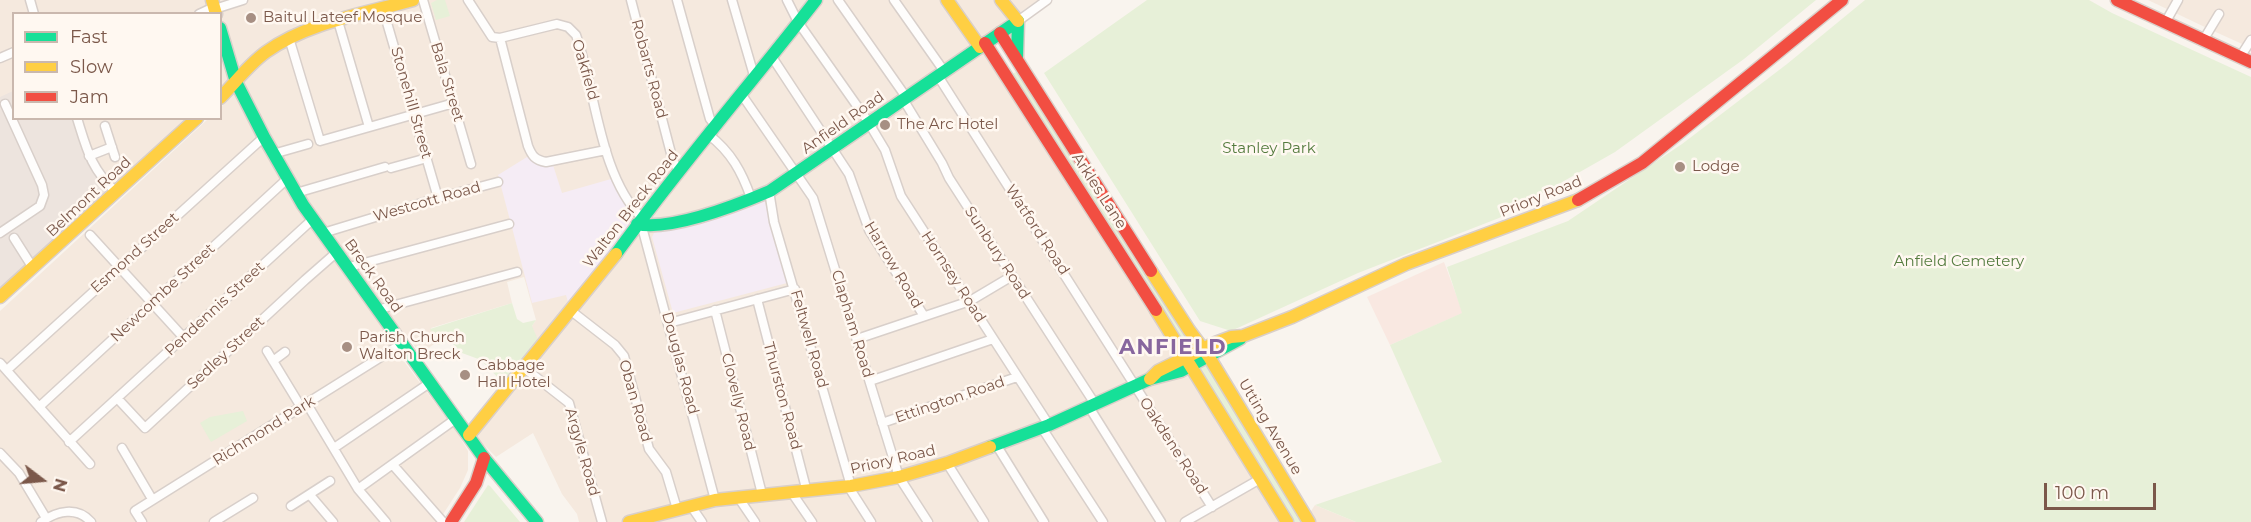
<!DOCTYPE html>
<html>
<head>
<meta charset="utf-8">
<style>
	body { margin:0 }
	#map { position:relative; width:2251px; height:522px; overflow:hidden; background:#f9f4ee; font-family:Montserrat,sans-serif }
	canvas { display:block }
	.legend { position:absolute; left:12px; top:12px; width:210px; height:108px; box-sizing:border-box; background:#fff8f1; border:2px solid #cab8ae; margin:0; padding:8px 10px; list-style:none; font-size:18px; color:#7b584a }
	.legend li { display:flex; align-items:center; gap:12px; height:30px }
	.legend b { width:30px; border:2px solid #cab8ae }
	.north { position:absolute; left:12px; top:450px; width:60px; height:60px; -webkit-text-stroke:4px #fff8f1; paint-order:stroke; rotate:106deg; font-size:16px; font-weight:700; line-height:24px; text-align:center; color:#7b584a }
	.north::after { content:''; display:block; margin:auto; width:21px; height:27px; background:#7b584a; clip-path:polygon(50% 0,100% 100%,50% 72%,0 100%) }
	.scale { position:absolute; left:2044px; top:483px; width:112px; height:27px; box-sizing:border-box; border:3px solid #7b584a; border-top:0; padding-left:8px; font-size:18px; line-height:21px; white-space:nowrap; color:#7b584a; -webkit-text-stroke:4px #fff8f1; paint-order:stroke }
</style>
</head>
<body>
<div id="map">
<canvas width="2251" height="522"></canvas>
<ul class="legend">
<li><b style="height:8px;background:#16e098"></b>Fast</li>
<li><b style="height:8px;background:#ffcf43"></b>Slow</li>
<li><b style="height:8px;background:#f24e42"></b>Jam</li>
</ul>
<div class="north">N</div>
<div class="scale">100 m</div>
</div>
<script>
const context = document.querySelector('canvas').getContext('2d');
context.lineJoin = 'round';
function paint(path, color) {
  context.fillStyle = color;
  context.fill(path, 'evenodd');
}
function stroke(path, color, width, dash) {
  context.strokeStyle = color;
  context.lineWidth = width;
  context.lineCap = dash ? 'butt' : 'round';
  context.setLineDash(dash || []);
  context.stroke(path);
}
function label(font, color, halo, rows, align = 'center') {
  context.font = font + ' Montserrat,sans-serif';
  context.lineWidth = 5;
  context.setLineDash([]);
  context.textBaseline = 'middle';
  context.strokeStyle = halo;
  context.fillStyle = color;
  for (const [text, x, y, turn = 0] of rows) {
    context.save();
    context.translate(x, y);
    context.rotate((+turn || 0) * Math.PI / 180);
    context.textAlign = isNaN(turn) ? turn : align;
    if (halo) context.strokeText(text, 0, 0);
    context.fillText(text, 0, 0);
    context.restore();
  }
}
paint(new Path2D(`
	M0 0H1038L997 29 985 44 1287 522H579L577 514 562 494 533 433 496 457 477 438 506 386 532 326 536 320 524 277 507 282 512 303 431 328 437 342 420 354 407 335 388 340 456 431 468 451V470L460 488 438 522H0V311L208 119 220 118 221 107 230 98H221L220 14H14V118L197 119 0 297Z
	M2148 0H2251V48L2209 29Z
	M1315 505 1356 522H1313L1309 514Z`), '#f5e9de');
paint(new Path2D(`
	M1444 262 1463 313 1390 345 1367 297Z`), '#f9e8e1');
paint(new Path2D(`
	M13 91 14 118 77 119 89 156 116 192 0 297V97Z`), '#ede4de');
paint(new Path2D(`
	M527 157 537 164 552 162 562 193 611 179 631 216 628 228 568 302 566 295 532 303 498 175Z
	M764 199 787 283 673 313 652 237 654 233 692 223Z`), '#f5ecf5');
paint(new Path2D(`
	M437 0H445L450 16 436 20 431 3Z
	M1147 0H1816L1744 59 1615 152 1499 218 1358 273 1231 331 1200 321 1044 73Z
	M1865 0H2089L2112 13 2251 77V522H1356L1315 505 1442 462 1390 345 1462 313 1447 267 1568 221 1682 144 1787 64Z
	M1023 68 1309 522H1287L1007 77Z
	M512 303 517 319 523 323 536 320 532 326 538 340 506 386 481 360 462 353 450 341 438 345 430 329Z
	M243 411 247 421 211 442 200 423 210 417Z
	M488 485 490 486 520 522H464Z`), '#e7f0d8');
const street = new Path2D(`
	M30 0 34 14
	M423 0 471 164
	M468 0 492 37 500 38 557 24 568 27 576 35C596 91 599 175 642 218
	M631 0 673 161 679 171
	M677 0 710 119 716 126
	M732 0 755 79
	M787 0 798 22 867 120 885 150 901 196 1049 425
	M838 0 906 97
	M894 0 944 71
	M221 7 243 0
	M383 9 438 198
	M199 14 214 7
	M2169 16 2178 0
	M338 21 369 127
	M1018 21 1047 0
	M2207 34 2219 14
	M289 38 320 141 454 103
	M500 38 528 146C532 156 535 160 546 162L606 150
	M2244 51 2251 40
	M772 57 849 174 869 230 924 316
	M0 58 14 52
	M938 76 1212 507
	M742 95 813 198 899 477 928 522
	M903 99 942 163 949 178 1095 404
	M77 118C87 150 91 169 116 192
	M105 126 115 157
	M709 135C731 152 742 172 751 198
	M273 154 308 144
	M89 156 112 147
	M391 168 427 158
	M769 191 774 222 851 486
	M296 193 385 167
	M642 227 715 500
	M0 233 40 206 44 195 42 185 5 104
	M323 233 438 198 498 182
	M90 235 184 338
	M14 238 33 268
	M349 269 353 266 509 224
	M757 299 807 492
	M570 310 615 345 624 356 649 449 666 472 677 509
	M715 310 762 494
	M379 312 384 308 517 272
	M669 323 795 289
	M857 339 970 301 1012 276
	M267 351 301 407
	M273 361 285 352
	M0 363 90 464
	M523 367 569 403 602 522
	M7 370 264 137
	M870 381 993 339
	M117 398 145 428 305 280 337 252
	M307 404 358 489 386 522
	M39 407 287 179
	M1089 407 1161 522
	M882 423 1017 377
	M1042 428 1103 522
	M69 442 313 219
	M997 446 1044 522
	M122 448 152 499
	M334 448 431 382
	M0 453 19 473 46 518
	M947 463 984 522
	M393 465 443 522
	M848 486 871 522
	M358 489 457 418
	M792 493 812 522
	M310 495 333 522
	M738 497 755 522
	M291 506 330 481
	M691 506 702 522
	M41 522C57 511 77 506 91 522
	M142 522 135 511 403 343
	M214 522 253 498
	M1185 522 1260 479`);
const fast = new Path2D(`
	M220 28 236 82 264 137 303 205 484 458 537 522
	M1017 57 1018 21
	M637 224C672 231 737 205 770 191L1018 21
	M616 254C679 167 750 85 816 0
	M990 447 1049 425 1150 379 1181 371 1240 339`);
const slow = new Path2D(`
	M212 0 216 14
	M947 0 980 47
	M1001 0 1018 21
	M220 98C235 83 248 65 266 52 308 22 364 14 413 0
	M1151 271 1189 330 1209 357 1309 522
	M0 297 197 118
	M1156 310 1287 522
	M1150 379 1158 371 1215 343 1231 337 1243 336 1292 317 1406 264 1578 200
	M469 435 616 254
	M629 522 715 500 851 486 899 477 947 463 990 447`);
const jam = new Path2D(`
	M2117 0 2251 62
	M1000 33 1151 271
	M985 43 1156 310
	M1578 200 1642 163 1842 0
	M451 522 476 483 484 458`);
stroke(street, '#d8cfca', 11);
stroke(fast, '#d9cfc9', 15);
stroke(slow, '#d9cfc9', 15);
stroke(jam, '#d9cfc9', 15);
stroke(street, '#fefdfc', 8);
stroke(fast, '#16e098', 12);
stroke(slow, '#ffcf43', 12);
stroke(jam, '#f24e42', 12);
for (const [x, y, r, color] of [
	[251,18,6,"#a78f83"],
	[885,125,6,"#a78f83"],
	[1680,167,6,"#a78f83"],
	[347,347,6,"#a78f83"],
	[465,375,6,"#a78f83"]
]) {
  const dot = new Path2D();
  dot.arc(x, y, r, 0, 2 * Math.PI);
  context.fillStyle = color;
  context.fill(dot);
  stroke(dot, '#fff8f1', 2);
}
label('15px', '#7b584a', '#fff8f1', [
	["Baitul Lateef Mosque",263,18],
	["The Arc Hotel",897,125],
	["Lodge",1692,167],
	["Parish Church",359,338],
	["Walton Breck",359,355],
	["Cabbage",477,366],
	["Hall Hotel",477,383]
], 'left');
label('15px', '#7b584a', '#fff8f1', [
	["Robarts Road",649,69,75],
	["Oakfield",585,70,74],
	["Bala Street",447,82,73],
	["Stonehill Street",411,103,74],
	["Anfield Road",843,123,-35],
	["Arkles Lane",1099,191,57],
	["Belmont Road",89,197,-43],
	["Priory Road",1541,197,-22],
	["Westcott Road",427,202,-16],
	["Walton Breck Road",631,209,-52],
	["Watford Road",1037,230,57],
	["Esmond Street",135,253,-42],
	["Sunbury Road",997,253,57],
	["Harrow Road",893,265,59],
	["Breck Road",373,276,54],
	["Hornsey Road",953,277,57],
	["Newcombe Street",163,293,-43],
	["Pendennis Street",215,309,-43],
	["Clapham Road",852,324,73],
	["Feltwell Road",809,339,74],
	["Sedley Street",226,353,-43],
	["Douglas Road",680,363,75],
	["Thurston Road",782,396,75],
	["Ettington Road",950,400,-19],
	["Oban Road",635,401,74],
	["Clovelly Road",738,402,76],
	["Utting Avenue",1270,427,59],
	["Richmond Park",264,431,-32],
	["Oakdene Road",1173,446,57],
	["Argyle Road",582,452,74],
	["Priory Road",893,460,-13]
]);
label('15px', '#547b3e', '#fff8f1', [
	["Stanley Park",1269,149],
	["Anfield Cemetery",1959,262]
]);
context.letterSpacing = '1.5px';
label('bold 21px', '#87669e', '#fff8f1', [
	["ANFIELD",1173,348]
]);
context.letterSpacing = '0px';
</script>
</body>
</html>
